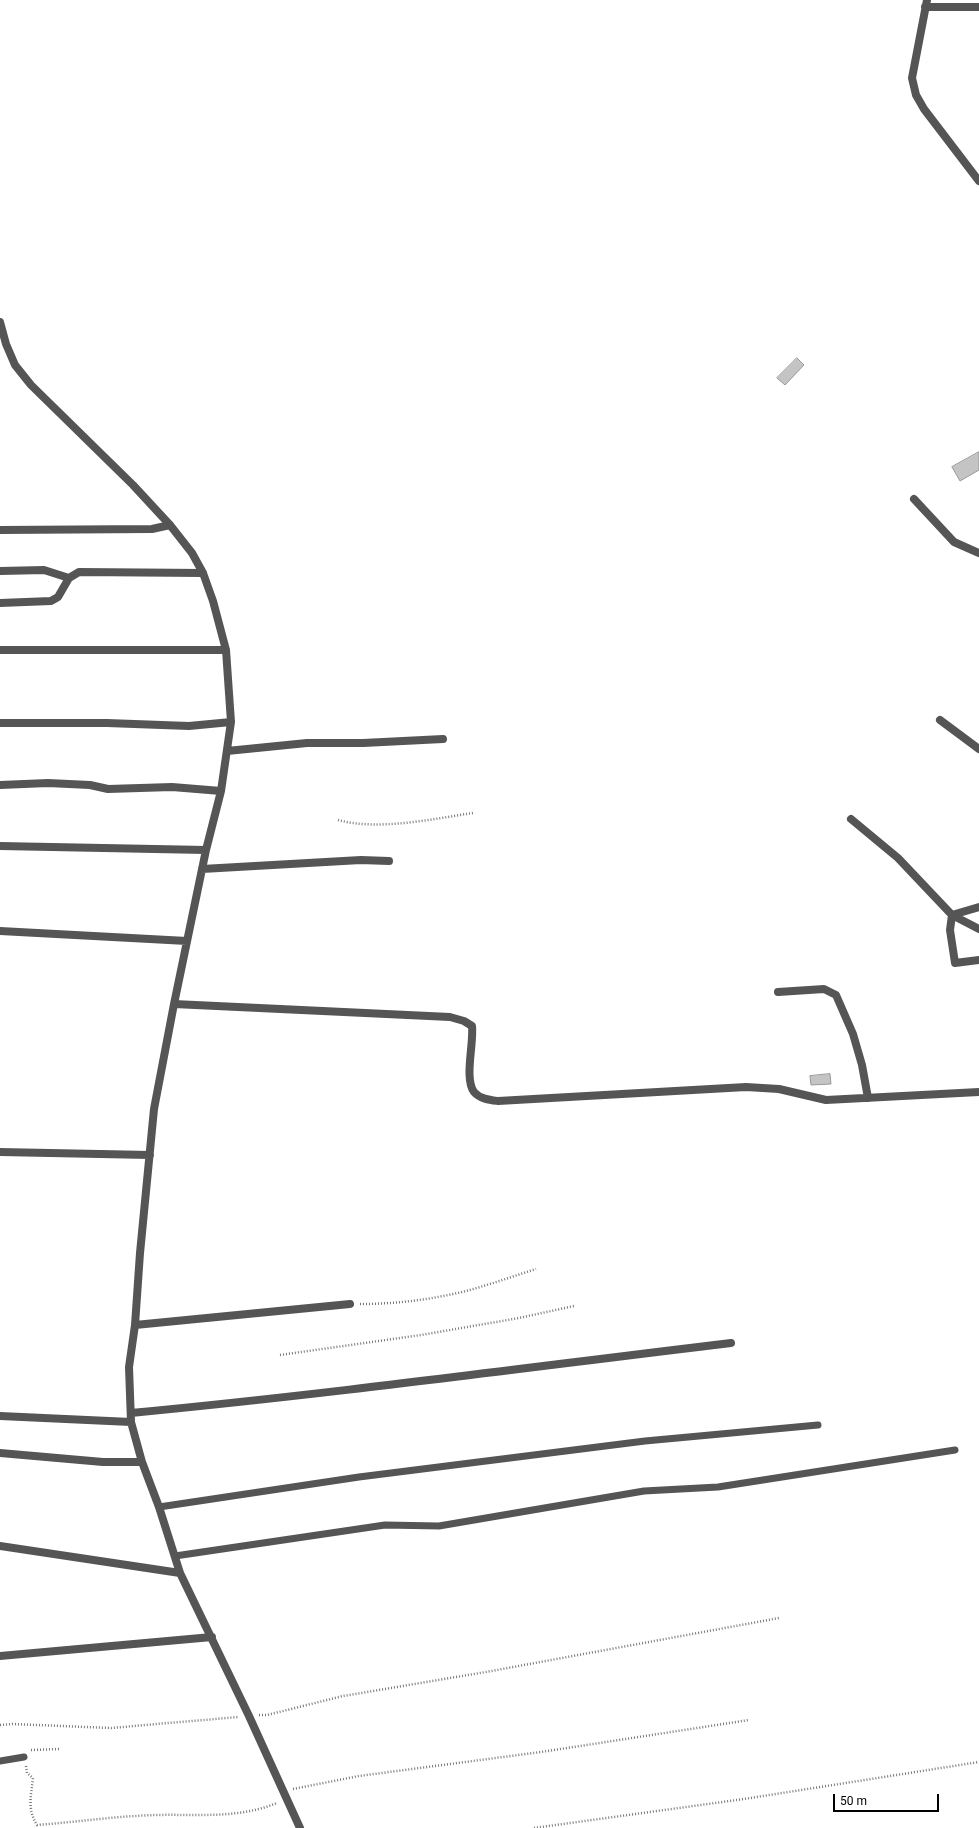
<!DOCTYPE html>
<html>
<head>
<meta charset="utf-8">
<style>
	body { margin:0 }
	#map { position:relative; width:979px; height:1828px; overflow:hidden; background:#fff; font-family:Roboto,sans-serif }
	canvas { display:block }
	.scale { position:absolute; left:833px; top:1794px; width:106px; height:18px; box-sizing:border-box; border:2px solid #000; border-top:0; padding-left:5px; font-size:12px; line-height:14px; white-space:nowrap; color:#000; -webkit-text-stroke:3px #fff; paint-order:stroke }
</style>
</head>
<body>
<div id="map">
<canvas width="979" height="1828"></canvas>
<div class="scale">50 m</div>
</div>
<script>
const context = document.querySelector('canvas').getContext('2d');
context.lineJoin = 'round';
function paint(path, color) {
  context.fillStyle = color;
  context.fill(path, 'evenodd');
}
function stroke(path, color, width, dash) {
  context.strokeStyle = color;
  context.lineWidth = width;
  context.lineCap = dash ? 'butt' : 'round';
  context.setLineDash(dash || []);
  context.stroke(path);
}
const building = new Path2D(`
	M797 358 804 365 785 385 777 378Z
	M979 452V470L960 481 952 467Z
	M830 1074 831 1084 811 1085 810 1076Z`);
paint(building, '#c4c4c4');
stroke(building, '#999', 1);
stroke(new Path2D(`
	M338 820C379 831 432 819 473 813
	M360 1304C394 1304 428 1300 462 1292 486 1286 511 1277 536 1269
	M280 1355 421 1335 519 1318 574 1306
	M259 1715H267L343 1696 486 1672 779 1618
	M0 1725 12 1724 111 1728 238 1717
	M31 1750 59 1749
	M26 1766 27 1773 33 1778C31 1796 27 1809 37 1825 77 1822 117 1816 156 1815 198 1814 238 1819 277 1803
	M293 1789 359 1776 541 1752 749 1720
	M534 1828 744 1799 979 1762`), '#777', 2.5, [1, 2]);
stroke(new Path2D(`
	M159 1507 359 1477 645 1441 818 1425
	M175 1556 385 1525 439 1526 644 1491 718 1487 955 1450
	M0 1761 24 1757`), '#555', 7);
stroke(new Path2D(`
	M927 0 912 78 916 95 924 109 979 181
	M925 7H979
	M0 322 6 344 15 365 31 385 133 485 170 525 192 553 203 573 213 601 226 650 231 722 221 791 206 850 174 1004 154 1109 140 1253 135 1325 129 1367 131 1422 142 1462 159 1507 180 1573 249 1716 300 1828
	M914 499 954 542 979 553
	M0 530 152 529 170 525
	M0 571 44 570 69 578
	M0 603 51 601 58 597 69 578 79 572 203 573
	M0 650H226
	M940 720 979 749
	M0 723H107L189 726 231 722
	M227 751 307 743H363L443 739
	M0 785 48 783 90 785 108 789 172 787 221 791
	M851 819 898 858 952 915 979 929
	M0 846 206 850
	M202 869 361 860 389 861
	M979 907 952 915 950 930 955 963 979 960
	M0 931 187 941
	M778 992 824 989 836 995 853 1034 862 1065 868 1098
	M174 1004 450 1017 464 1021 472 1026C474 1044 464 1078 474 1092 480 1099 490 1100 498 1101L746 1087 779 1089 826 1100 979 1092
	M0 1152 150 1155
	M135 1325 350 1304
	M131 1413C331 1394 531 1367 731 1343
	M0 1416 131 1422
	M0 1453 103 1462H142
	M0 1546 180 1573
	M0 1656 212 1637`), '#555', 8);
</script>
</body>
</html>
